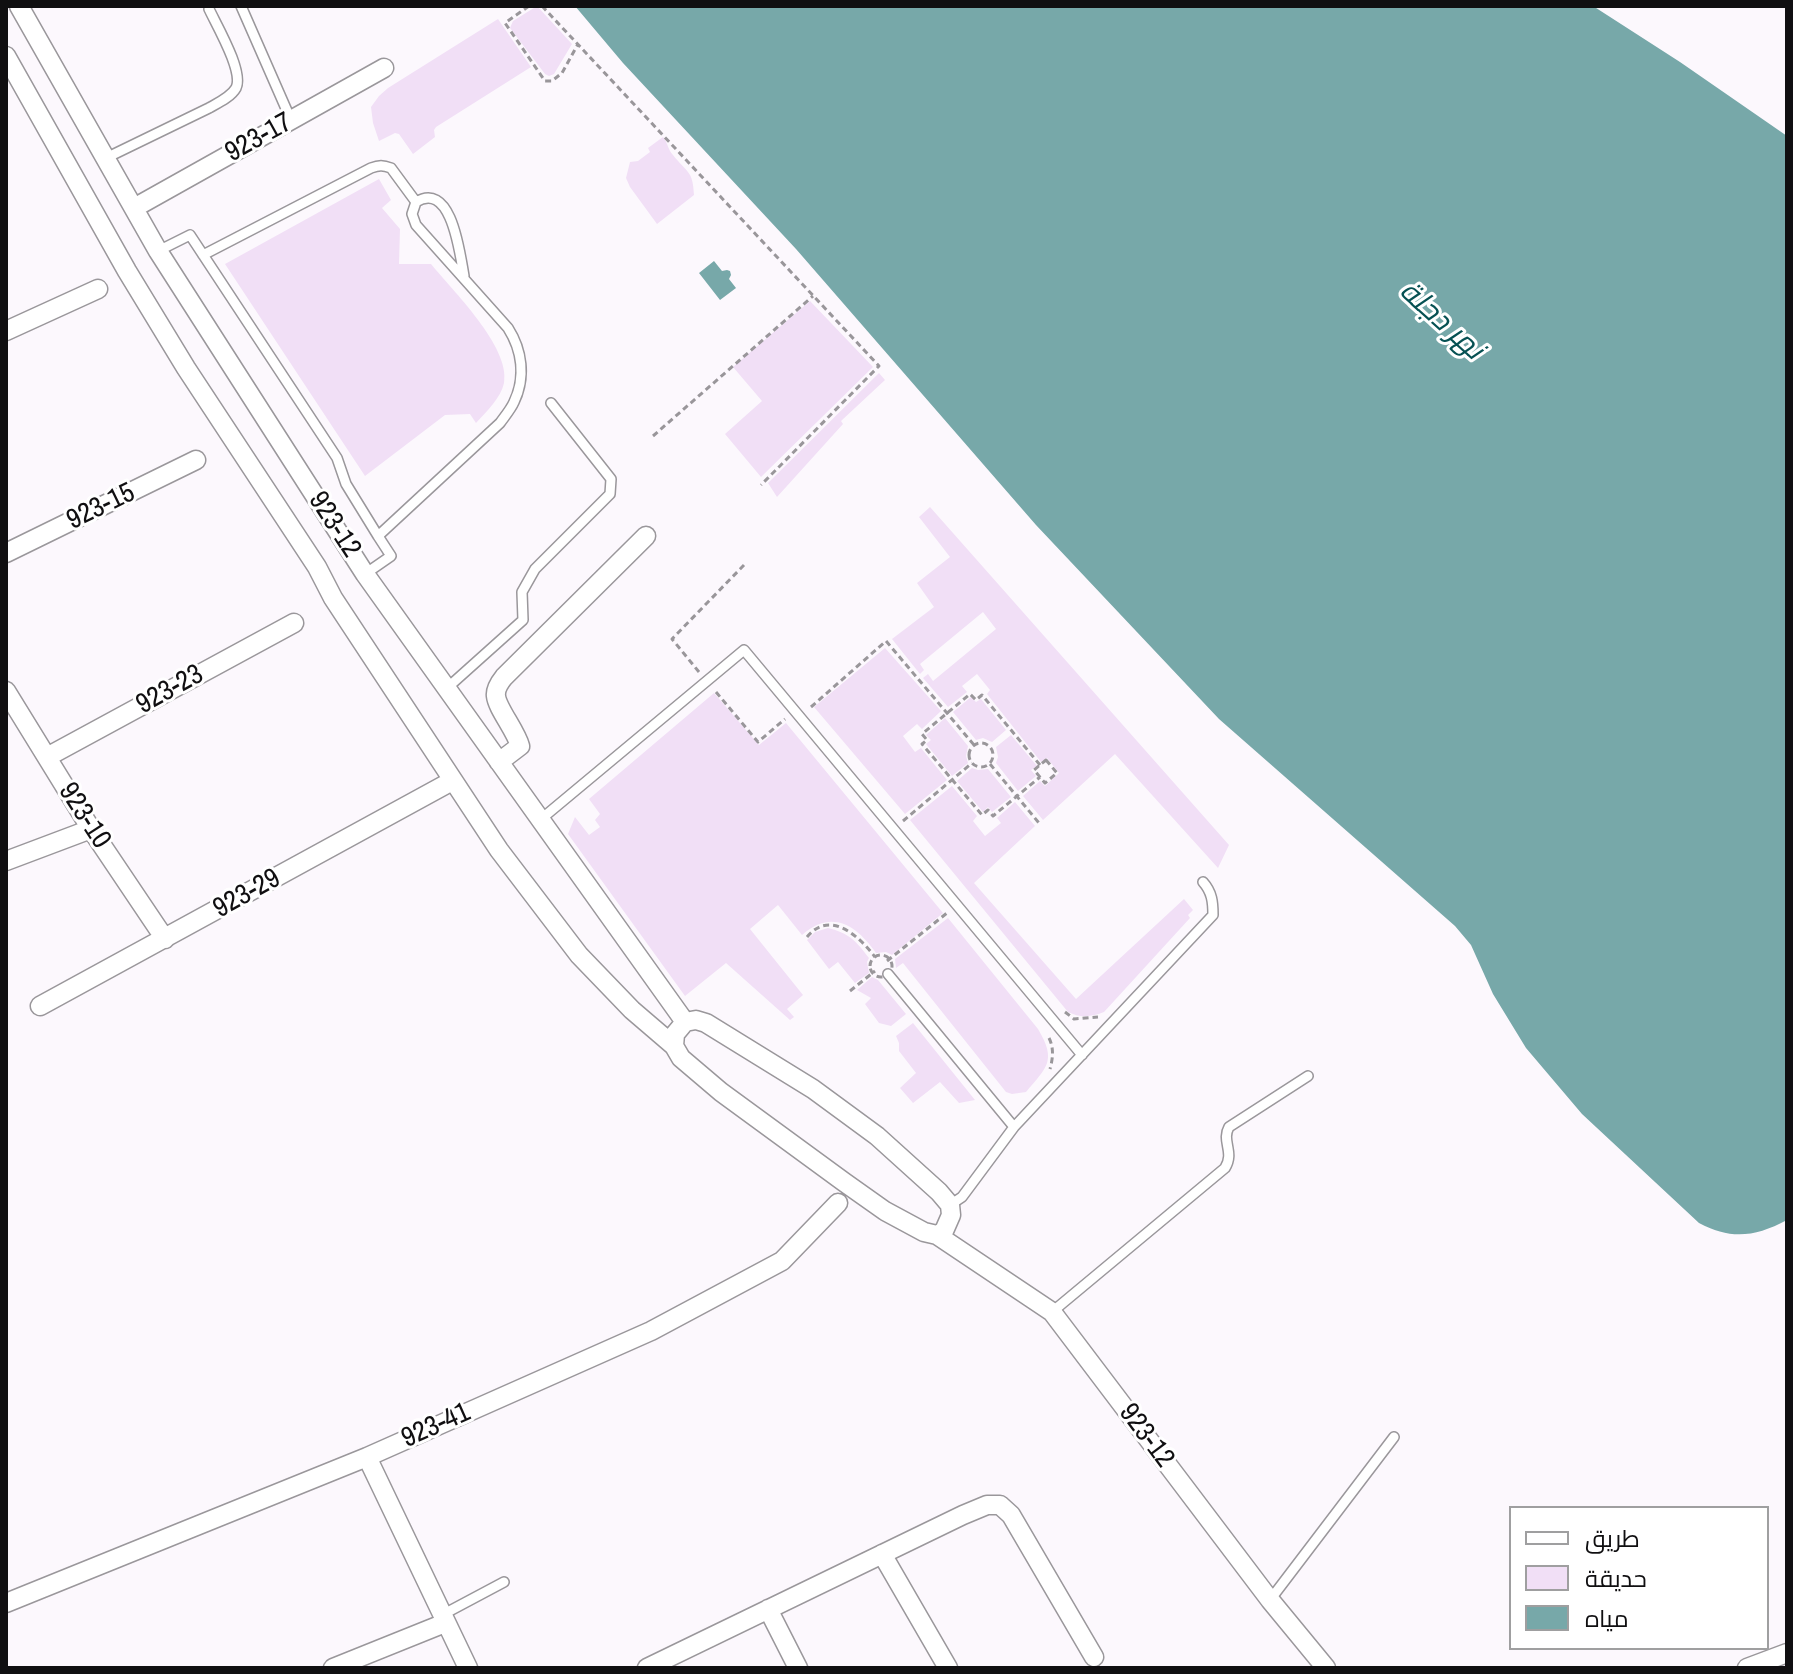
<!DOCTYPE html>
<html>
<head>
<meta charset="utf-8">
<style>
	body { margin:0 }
	#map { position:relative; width:1793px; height:1674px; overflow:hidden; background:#fcf8fd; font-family:"Archivo Narrow",Cairo,sans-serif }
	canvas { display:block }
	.frame { position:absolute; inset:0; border:8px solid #100f11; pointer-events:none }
	.legend { position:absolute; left:1509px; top:1506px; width:260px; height:144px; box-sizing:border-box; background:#fff; border:2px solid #9f9fa0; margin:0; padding:10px 14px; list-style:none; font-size:24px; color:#100f11 }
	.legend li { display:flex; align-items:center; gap:16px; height:40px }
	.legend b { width:40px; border:2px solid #9f9fa0 }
</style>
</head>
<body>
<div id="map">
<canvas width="1793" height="1674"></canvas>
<div class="frame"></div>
<ul class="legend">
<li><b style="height:10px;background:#fff"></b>طريق</li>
<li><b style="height:22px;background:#f1dff6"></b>حديقة</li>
<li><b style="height:22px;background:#77a8a9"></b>مياه</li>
</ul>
</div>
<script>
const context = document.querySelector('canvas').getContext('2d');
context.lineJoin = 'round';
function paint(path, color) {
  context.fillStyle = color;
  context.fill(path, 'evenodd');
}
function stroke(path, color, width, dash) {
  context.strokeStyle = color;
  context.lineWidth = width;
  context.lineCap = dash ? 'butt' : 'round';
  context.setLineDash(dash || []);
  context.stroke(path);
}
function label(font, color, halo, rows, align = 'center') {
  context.font = font + ' "Archivo Narrow",Cairo,sans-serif';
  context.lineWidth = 6;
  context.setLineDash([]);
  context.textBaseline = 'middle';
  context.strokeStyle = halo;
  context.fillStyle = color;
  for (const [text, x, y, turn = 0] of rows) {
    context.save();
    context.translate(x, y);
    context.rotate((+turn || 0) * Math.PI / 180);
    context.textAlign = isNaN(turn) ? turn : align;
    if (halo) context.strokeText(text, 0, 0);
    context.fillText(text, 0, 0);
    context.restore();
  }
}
paint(new Path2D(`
	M537 6 572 44 554 74 549 76 545 74 510 28 513 21Z
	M498 19 531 67 436 127 434 130 435 137 413 154 399 134 395 133 379 141 373 123 371 107 379 96 388 88Z
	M663 137C668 143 668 150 673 155 687 173 693 170 694 195L657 224 630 187 626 178 630 162 638 161 650 152 648 148Z
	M379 179 391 200 382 208 400 229 399 264H431C452 290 511 347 504 383 501 398 486 412 476 423L470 414 445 415 365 476 225 264Z
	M810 301 873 367 761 477 725 434 762 401 733 367Z
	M879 373 885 380 841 421 843 424 777 497 768 483Z
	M930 507 1229 845 1218 868 1115 754 1043 820 1023 796 1040 781 1045 786 1059 773 1047 758 1041 762 987 694 990 690 977 674 962 686 967 692 948 707 923 678 928 674 933 681 996 629 983 612 920 664 924 670 920 674 892 639 934 607 917 583 950 557 919 517Z
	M885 648 941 711 922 729 917 724 903 736 915 752 921 748 947 780 905 814 814 707Z
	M714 693 759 745 786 723 943 913 892 955 886 952 876 953C856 925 832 909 802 935L778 905 750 929 803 995 787 1009 794 1017 790 1020 726 963 685 996 568 834 575 817 589 835 600 827 595 820 600 814 589 799Z
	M971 697 976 702 981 699 1006 730 992 742 983 738 976 740 953 712Z
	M945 718 968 746 966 756 968 763 952 776 926 744 931 740 926 735Z
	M1011 735 1037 766 1031 770 1036 776 1018 791 996 763 998 757 996 747Z
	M972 768 978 770 988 769 1011 797 992 812 988 807 983 812 957 781Z
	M952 786 977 816 973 821 985 836 1001 823 997 818 1015 802 1035 826 974 883 1076 999 1184 899 1193 910 1188 915 1190 918 1104 1012C1092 1017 1080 1018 1068 1012L910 820Z
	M948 918 1038 1029C1057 1061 1047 1067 1026 1092L1012 1094 1006 1092 903 963 896 968 895 959Z
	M828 928C849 933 856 941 869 958L867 962 869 973 855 983 838 962 829 969 807 940 815 932Z
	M872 977 878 980 906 1014 891 1026 879 1023 865 1004 871 998 857 990Z
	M913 1023 975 1100 959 1103 940 1082 913 1103 900 1088 916 1073 899 1051V1043L896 1036Z`), '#f1dff6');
paint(new Path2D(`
	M575 6H1593L1680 62 1787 136V1220C1755 1237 1731 1240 1699 1223L1582 1114 1526 1048 1493 994 1471 945 1455 926 1219 719 1036 525 796 249 623 63Z
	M714 261 722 271 727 270 730 271 731 275 729 279 736 288 720 300 699 273Z`), '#77a8a9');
const lane = new Path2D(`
	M241 6 291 120
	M106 158 209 108C218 103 231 97 236 88 244 72 217 26 209 9
	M416 202C452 180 460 255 464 276
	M158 251 190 235 337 458 346 484 378 536
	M203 255 371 168C379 165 383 165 391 168L416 202 412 214 416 225 508 328C522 350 526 377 514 402 511 409 505 416 500 423L378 536 391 556 365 574
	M446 689 523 620 522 592 535 569 610 494 611 479 551 403
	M540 820 744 650 1082 1055
	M888 974 1014 1127
	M950 1205 962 1197 1014 1127 1213 915C1213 902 1212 892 1203 882
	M1052 1312 1225 1168C1235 1152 1221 1141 1229 1127L1308 1076
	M1270 1600 1394 1437
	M442 1615 504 1582`);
const street = new Path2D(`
	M19 6 158 251 365 574 685 1022
	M6 56 127 271 186 368 317 567 333 598 499 850 579 955 632 1010 674 1046 681 1058 721 1092 844 1182 885 1211 924 1232 937 1235 944 1231 951 1215 950 1205 939 1192 877 1136 813 1089 706 1023 696 1020 685 1022 675 1034 674 1046
	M134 208 384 68
	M6 331 98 289
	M6 553 196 460
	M6 691 91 829 165 939
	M47 757 294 623
	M499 762 520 746C516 731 497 708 496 696 495 689 500 682 504 677L646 536
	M6 861 91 829
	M40 1006 452 781
	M937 1235 1052 1312 1270 1600 1326 1668
	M367 1457 468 1668
	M882 1554 948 1668
	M6 1603 367 1457 651 1331 782 1261 838 1203
	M768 1609 798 1668
	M333 1668 445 1623
	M647 1668 963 1515 987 1505H1000L1011 1515 1094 1657
	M1747 1668 1787 1653`);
stroke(lane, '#9a979b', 12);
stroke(street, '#9a979b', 21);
stroke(new Path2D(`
	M529 6 505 23 545 81H552L562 73 578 44
	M542 6 879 366 761 485
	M653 436 813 296
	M699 672 672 639 744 565
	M716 692 758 742 785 719
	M811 707 886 641 974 745
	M969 755a12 12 0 1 1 24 0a12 12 0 1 1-24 0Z
	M1046 760 1057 773 1045 783 1034 770Z
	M990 764 1039 823
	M1040 765 982 695 976 700 970 694 922 734 927 740 922 744 982 815 988 810 993 816 1040 777
	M903 821 972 763
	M807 937C830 909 859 936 875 957
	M870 966a11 11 0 1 1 22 0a11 11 0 1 1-22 0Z
	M887 961 947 913
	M850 991 875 971
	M1065 1012 1074 1019 1098 1017
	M1049 1038C1054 1048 1053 1058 1050 1069`), '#99969a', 3, [6, 4]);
stroke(lane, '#fff', 9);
stroke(street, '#fff', 18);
label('28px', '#100f11', '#fff', [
	["923-17",259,138,-29],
	["923-15",101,507,-26],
	["923-12",334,525,57],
	["923-23",170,690,-29],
	["923-10",84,816,57],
	["923-29",247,894,-29],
	["923-41",436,1426,-24],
	["923-12",1146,1436,53]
]);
label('italic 30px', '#065153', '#fff', [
	["نهر دجلة",1441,321,42]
]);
</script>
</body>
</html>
